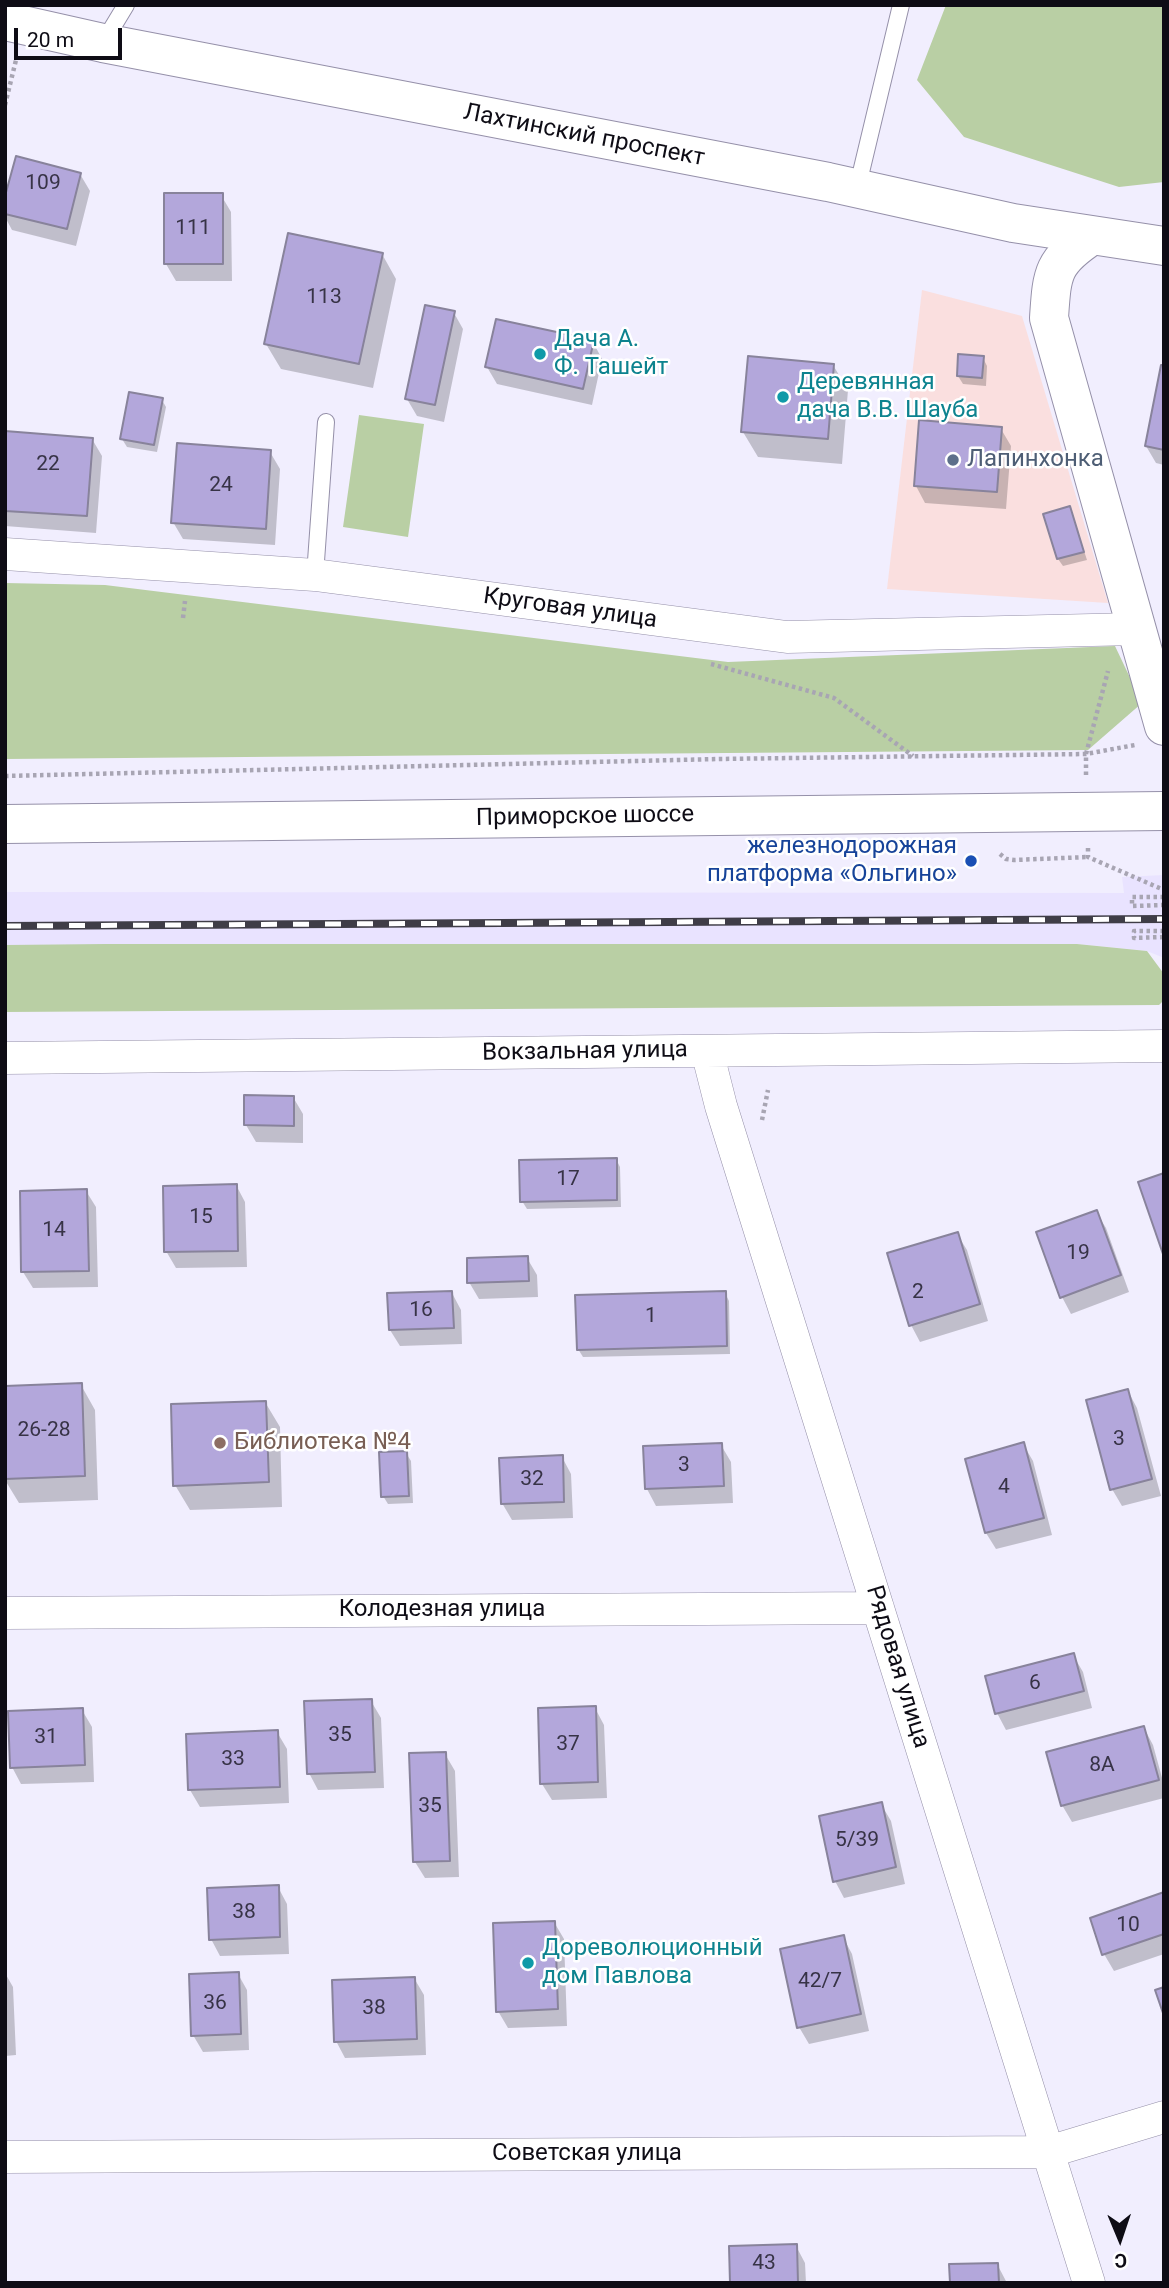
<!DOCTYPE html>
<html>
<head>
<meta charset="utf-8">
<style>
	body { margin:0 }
	#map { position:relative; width:1169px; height:2288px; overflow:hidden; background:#f1eefe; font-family:Roboto,sans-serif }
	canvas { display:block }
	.frame { position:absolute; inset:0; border:7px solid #0e0c15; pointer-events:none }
	.north { position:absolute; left:1085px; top:2204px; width:70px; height:70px; -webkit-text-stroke:5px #fff; paint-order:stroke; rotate:178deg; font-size:19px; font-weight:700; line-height:28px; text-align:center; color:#0e0c15 }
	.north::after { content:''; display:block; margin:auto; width:24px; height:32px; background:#0e0c15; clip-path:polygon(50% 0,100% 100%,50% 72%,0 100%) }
	.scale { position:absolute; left:14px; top:28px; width:108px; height:32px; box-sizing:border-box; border:4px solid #0e0c15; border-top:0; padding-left:9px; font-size:21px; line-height:24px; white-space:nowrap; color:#0e0c15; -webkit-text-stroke:5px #fff; paint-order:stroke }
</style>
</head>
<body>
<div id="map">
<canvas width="1169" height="2288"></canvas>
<div class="frame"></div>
<div class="north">С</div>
<div class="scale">20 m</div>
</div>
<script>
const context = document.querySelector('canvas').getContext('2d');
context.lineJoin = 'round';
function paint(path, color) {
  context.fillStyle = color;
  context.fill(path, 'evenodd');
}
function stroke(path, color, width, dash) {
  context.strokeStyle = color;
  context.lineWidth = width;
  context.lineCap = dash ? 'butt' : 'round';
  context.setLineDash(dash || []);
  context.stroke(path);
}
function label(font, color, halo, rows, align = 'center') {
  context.font = font + ' Roboto,sans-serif';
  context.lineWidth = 5;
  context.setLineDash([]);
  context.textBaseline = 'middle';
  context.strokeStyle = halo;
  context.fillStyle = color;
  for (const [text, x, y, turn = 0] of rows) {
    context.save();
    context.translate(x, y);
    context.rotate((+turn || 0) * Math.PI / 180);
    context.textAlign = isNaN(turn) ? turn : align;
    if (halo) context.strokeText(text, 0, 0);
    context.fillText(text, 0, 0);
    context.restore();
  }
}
paint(new Path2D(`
	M922 290 1022 316 1108 603 887 589Z`), '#fadfdf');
paint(new Path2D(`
	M1164 875V958L1147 951 1077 944 5 945V892L1124 893 1122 877Z`), '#e9e3ff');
paint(new Path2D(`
	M946 5H1164V182L1119 187 964 137 917 80Z
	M359 415 424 424 408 537 343 527Z
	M5 583 105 585 728 662 1115 646 1142 703 1088 750 5 759Z
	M106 944H1077L1147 951 1164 974V1000L1159 1005 5 1012V945Z`), '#b9cfa4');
paint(new Path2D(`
	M80 174 90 191 76 246 12 230 5 217V203Z
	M165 195H221L231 212 232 281H176L166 264Z
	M382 254 396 279 373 388 281 369 266 344Z
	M454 313 463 329 444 422 417 416 407 399Z
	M593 342 602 359 592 405 497 384 487 367Z
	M983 358 987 366 986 386 963 384 958 376Z
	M833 365 848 390 842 464 758 457 743 432Z
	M1164 367V465L1156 463 1146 446Z
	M162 400 166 407 157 452 127 447 122 439Z
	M1001 429 1011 446 1006 509 925 503 916 486Z
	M5 433 92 439 102 456 96 533 5 526Z
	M270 452 280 469 275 545 183 539 173 522Z
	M1070 508 1087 560 1063 566 1058 559Z
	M293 1097 303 1114V1143L256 1142 246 1125Z
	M616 1159 620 1167 621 1207 527 1209 522 1201Z
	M236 1185 245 1202 247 1267 176 1268 166 1251Z
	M86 1191 96 1207 98 1287 33 1288 23 1272Z
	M1096 1212 1106 1228 1129 1292 1071 1314 1062 1297Z
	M957 1234 967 1250 988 1321 920 1342 911 1325Z
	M527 1258 537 1275 538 1297 479 1299 469 1282Z
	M452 1293 461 1310 462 1344 400 1346 390 1330Z
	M725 1293 729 1301 730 1354 583 1357 578 1349Z
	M81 1385 95 1410 98 1500 19 1503 5 1480V1388Z
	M1128 1391 1137 1408 1161 1496 1122 1506 1112 1489Z
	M265 1402 280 1427 282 1507 190 1510 175 1485Z
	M1023 1444 1033 1461 1052 1535 996 1549 986 1533 967 1460Z
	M721 1445 731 1462 733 1503 656 1506 647 1489Z
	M406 1453 411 1461 413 1503 388 1504 383 1496Z
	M562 1457 571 1474 573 1518 512 1520 502 1503Z
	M1073 1655 1083 1672 1092 1708 1006 1730 997 1713Z
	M371 1701 381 1718 384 1788 318 1790 309 1773Z
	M595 1708 604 1725 607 1798 552 1800 542 1784Z
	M82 1710 92 1727 94 1782 21 1784 12 1767Z
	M1144 1728 1153 1745 1164 1785V1798L1072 1822 1062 1805Z
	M277 1732 287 1749 289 1803 200 1807 190 1790Z
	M445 1754 455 1771 459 1877 425 1878 415 1862Z
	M881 1804 891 1821 905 1884 844 1898 835 1881Z
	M278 1887 287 1904 289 1954 220 1956 211 1939Z
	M1164 1894V1954L1114 1971 1104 1954Z
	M554 1922 564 1939 567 2026 508 2028 498 2011Z
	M843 1937 852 1954 869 2031 809 2044 799 2027Z
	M5 1973 13 1987 16 2055 5 2056Z
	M238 1974 247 1990 249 2050 203 2052 193 2035Z
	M414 1978 424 1995 426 2055 345 2058 336 2041Z
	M796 2246 805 2263 806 2283H732Z
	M997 2264 1007 2283H951Z`), '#0003');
const building = new Path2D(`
	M16 156 81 173 67 229 5 214V196Z
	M164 193H223V264H164Z
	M288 233 383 253 359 364 264 344Z
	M425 305 455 311 435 405 405 399Z
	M496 319 594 340 583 389 485 367Z
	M958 354 984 356 982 378 957 376Z
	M748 356 834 364 828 439 741 432Z
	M1161 365H1164V450L1145 446Z
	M129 392 163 398 154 445 120 439Z
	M919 420 1002 427 997 492 914 486Z
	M5 431 93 438 87 516 5 511Z
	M177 443 271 450 266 529 171 523Z
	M1070 506 1084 552 1057 559 1043 514Z
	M244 1095 294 1096V1126L244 1125Z
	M617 1158V1200L520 1202 519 1160Z
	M1164 1173V1257L1138 1182Z
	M237 1184 238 1251 164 1252 163 1186Z
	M87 1189 89 1271 21 1272 20 1191Z
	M1097 1210 1121 1275 1060 1298 1036 1232Z
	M958 1232 980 1304 909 1326 887 1253Z
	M528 1256 529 1281 467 1283V1258Z
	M452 1291 454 1328 389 1330 387 1293Z
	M726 1291 727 1346 577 1350 575 1295Z
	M82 1383 85 1476 5 1479V1386Z
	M1128 1389 1152 1479 1110 1490 1086 1400Z
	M266 1401 269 1482 173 1486 171 1404Z
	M1024 1442 1044 1518 985 1533 965 1459Z
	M722 1443 724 1486 645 1489 643 1446Z
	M407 1451 409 1496 381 1497 379 1452Z
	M563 1455 564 1502 501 1504 499 1458Z
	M1074 1653 1084 1691 995 1714 985 1676Z
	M372 1699 375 1772 307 1774 304 1701Z
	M596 1706 598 1782 540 1784 538 1708Z
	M83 1708 85 1765 10 1768 8 1711Z
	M1144 1726 1159 1780 1061 1806 1046 1752Z
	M278 1730 280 1787 188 1790 186 1734Z
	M446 1752 450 1861 413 1862 409 1753Z
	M882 1802 896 1867 833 1882 819 1816Z
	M279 1885 280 1937 209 1940 207 1888Z
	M1164 1892V1934L1102 1955 1090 1918Z
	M555 1921 558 2009 496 2012 493 1923Z
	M844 1935 861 2014 797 2028 780 1949Z
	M239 1972 241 2034 191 2036 189 1974Z
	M415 1977 417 2039 334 2042 332 1980Z
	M1164 1987V2016L1155 1990Z
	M797 2244 798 2283H730L729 2246Z
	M998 2263 999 2283H950L949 2264Z`);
paint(building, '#b3a7db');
stroke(building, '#88839b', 2);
const service = new Path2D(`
	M103 43 126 5
	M857 189 901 5
	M315 575 326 422`);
const minor = new Path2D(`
	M5 554 315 575 787 637 1136 629
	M707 1051 721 1106 1089 2283
	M5 1058 1164 1046
	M5 1613 878 1608
	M5 2157 1048 2152 1164 2117`);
const secondary = new Path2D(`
	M1091 236C1052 262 1052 273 1049 318L1164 726`);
const primary = new Path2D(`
	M5 21 103 43 828 182 1013 223 1164 246
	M5 824 1164 811`);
stroke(service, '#9590a9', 18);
stroke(minor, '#9590a9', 33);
stroke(secondary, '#9590a9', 40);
stroke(primary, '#9590a9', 40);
stroke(new Path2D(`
	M5 105 16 60
	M183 618 185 601
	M711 664 834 698 913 756
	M1086 775V754L1108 671
	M5 776 719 759 1086 754 1135 745
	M1088 848V857L1164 890
	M1000 854 1006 859 1014 860 1088 857
	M1164 897H1132V906L1164 905
	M1164 931H1134V938L1164 937
	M762 1120 768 1090`), '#a8a5b3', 4.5, [3.5, 3.5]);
stroke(service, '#fff', 16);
stroke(minor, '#fff', 32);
stroke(secondary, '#fff', 38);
stroke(primary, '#fff', 38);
const rail = new Path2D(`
	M5 926 1164 919`);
stroke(rail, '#3f3d47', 8);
stroke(rail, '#fff', 5, [16]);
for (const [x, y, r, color] of [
	[540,354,7,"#0f9aa8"],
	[783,397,7,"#0f9aa8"],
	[953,460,7,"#5c6f8a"],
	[971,861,7,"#1a4fb4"],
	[220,1443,7,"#8d6e63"],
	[528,1963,7,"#0f9aa8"]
]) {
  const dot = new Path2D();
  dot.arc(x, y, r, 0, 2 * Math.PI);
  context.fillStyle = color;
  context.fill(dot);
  stroke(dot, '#fff', 2.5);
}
label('21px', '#373346', null, [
	["109",43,184],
	["111",193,229],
	["113",324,298],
	["22",48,465],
	["24",221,486],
	["17",568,1180],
	["15",201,1218],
	["14",54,1231],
	["19",1078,1254],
	["2",918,1293],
	["16",421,1311],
	["1",651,1317],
	["26-28",44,1431],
	["3",1119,1440],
	["3",684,1466],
	["32",532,1480],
	["4",1004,1488],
	["6",1035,1684],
	["35",340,1736],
	["31",46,1738],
	["37",568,1745],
	["33",233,1760],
	["8А",1102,1766],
	["35",430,1807],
	["5/39",857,1841],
	["38",244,1913],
	["10",1128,1926],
	["42/7",820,1982],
	["36",215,2004],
	["38",374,2009],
	["43",764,2264]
]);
label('24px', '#0e0c15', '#fff', [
	["Лахтинский проспект",584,136,11],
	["Круговая улица",570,609,8],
	["Приморское шоссе",585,817,-1],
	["Вокзальная улица",585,1052,-1],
	["Колодезная улица",442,1610],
	["Рядовая улица",897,1667,73],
	["Советская улица",587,2154]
]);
label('24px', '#0d838f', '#fff', [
	["Дача А.",554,340],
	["Ф. Ташейт",554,368],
	["Деревянная",797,383],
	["дача В.В. Шауба",797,411],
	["Дореволюционный",542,1949],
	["дом Павлова",542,1977]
], 'left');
label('24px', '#4e5e75', '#fff', [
	["Лапинхонка",967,460]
], 'left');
label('24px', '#164399', '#fff', [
	["железнодорожная",957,847],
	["платформа «Ольгино»",957,875]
], 'right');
label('24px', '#785e54', '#fff', [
	["Библиотека №4",234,1443]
], 'left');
</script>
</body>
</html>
